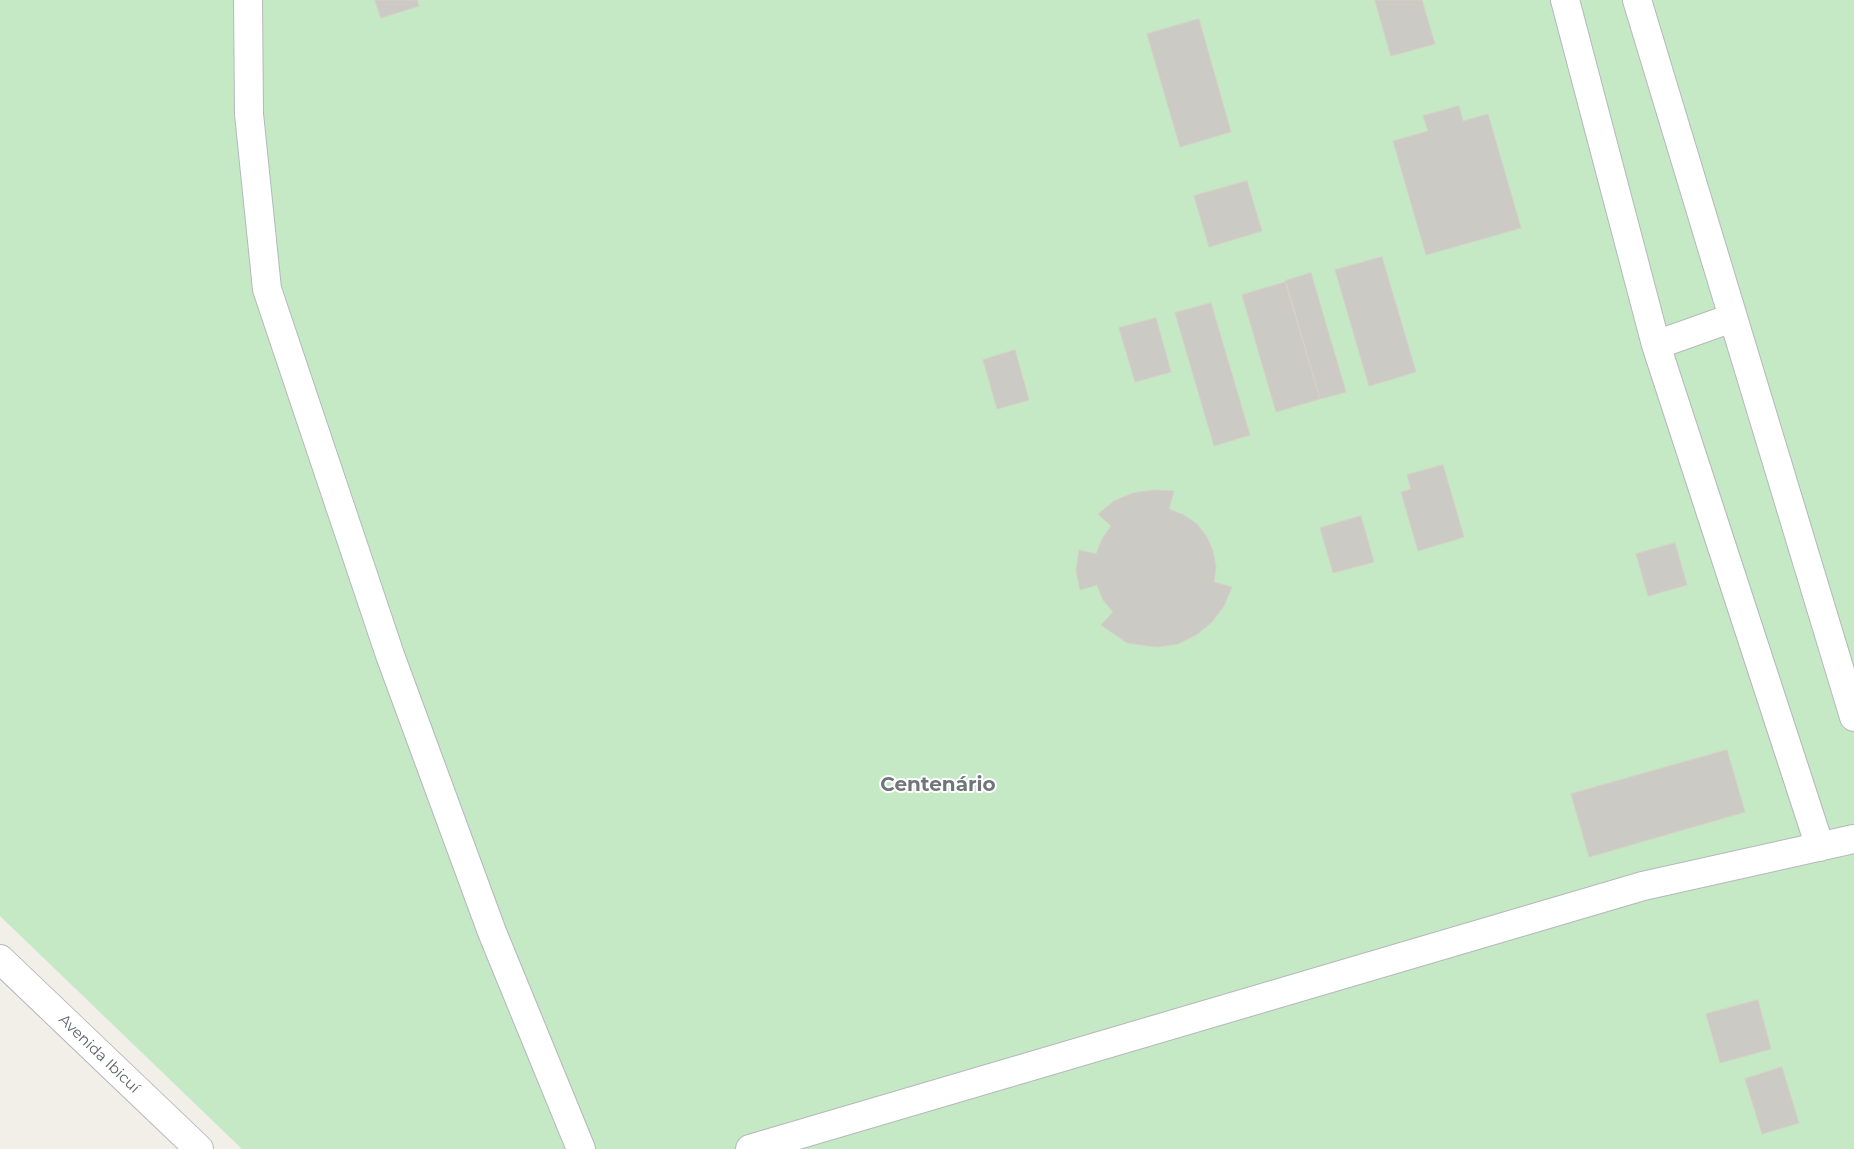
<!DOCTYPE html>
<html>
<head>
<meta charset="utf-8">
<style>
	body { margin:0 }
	canvas { display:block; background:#f1efe8 }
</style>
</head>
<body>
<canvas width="1854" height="1149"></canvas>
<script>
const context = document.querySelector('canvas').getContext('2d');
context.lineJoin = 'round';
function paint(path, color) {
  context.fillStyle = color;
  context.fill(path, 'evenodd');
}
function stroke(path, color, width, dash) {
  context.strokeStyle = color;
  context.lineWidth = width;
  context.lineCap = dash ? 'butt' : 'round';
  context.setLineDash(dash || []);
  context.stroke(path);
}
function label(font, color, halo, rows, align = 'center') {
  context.font = font + ' Montserrat,sans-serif';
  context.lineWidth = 4;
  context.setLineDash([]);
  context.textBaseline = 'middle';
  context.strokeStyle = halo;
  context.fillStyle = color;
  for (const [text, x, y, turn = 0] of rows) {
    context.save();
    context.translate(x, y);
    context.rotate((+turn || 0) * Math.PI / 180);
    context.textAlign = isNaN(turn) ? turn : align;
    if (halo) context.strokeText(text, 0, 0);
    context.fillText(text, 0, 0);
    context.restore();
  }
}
paint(new Path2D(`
	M0 0H1854V1149H242L0 916Z`), '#c5e8c5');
const building = new Path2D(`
	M375 0H417L419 6 381 18Z
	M1375 0H1422L1435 44 1391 56Z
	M1199 19 1231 132 1180 147 1147 34Z
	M1459 106 1463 121 1488 114 1521 228 1426 255 1393 141 1428 131 1423 116Z
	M1247 181 1262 231 1209 247 1194 196Z
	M1382 257 1416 372 1369 386 1335 270Z
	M1311 273 1346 392 1320 399 1285 281Z
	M1286 282 1320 399 1276 412 1242 295Z
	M1211 303 1250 435 1214 446 1175 313Z
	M1156 318 1171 372 1135 382 1119 328Z
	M1015 350 1029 400 997 409 983 360Z
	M1443 465 1464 537 1418 551 1401 492 1411 489 1407 475Z
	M1153 490 1174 491 1169 509 1184 515 1197 524 1207 537 1213 551 1216 567 1214 582 1232 587 1224 606 1212 622 1196 635 1178 644 1157 647 1127 643 1101 625 1113 612 1103 600 1097 585 1080 590 1076 570 1079 550 1096 554 1102 539 1111 526 1098 514 1114 501 1133 493Z
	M1361 516 1374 562 1333 573 1320 528Z
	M1675 543 1687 585 1648 596 1636 554Z
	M1727 750 1745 812 1589 857 1571 794Z
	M1758 1000 1771 1049 1720 1063 1706 1014Z
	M1782 1067 1799 1123 1762 1134 1745 1079Z`);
paint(building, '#cccac5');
stroke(building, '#d6d1c6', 1);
const minor = new Path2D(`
	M248 0 249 114 267 289 390 655 492 932 581 1149
	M1565 0 1656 345 1820 847
	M1637 0 1854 717
	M1656 345 1732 318
	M0 959 199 1149
	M750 1149 1643 886 1854 839`);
stroke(minor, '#b5b8bc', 30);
stroke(minor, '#fff', 28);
label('15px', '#5f6368', '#fff', [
	["Avenida Ibicuí",99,1054,44]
]);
label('bold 20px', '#70757a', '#fff', [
	["Centenário",938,785]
]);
</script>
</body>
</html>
